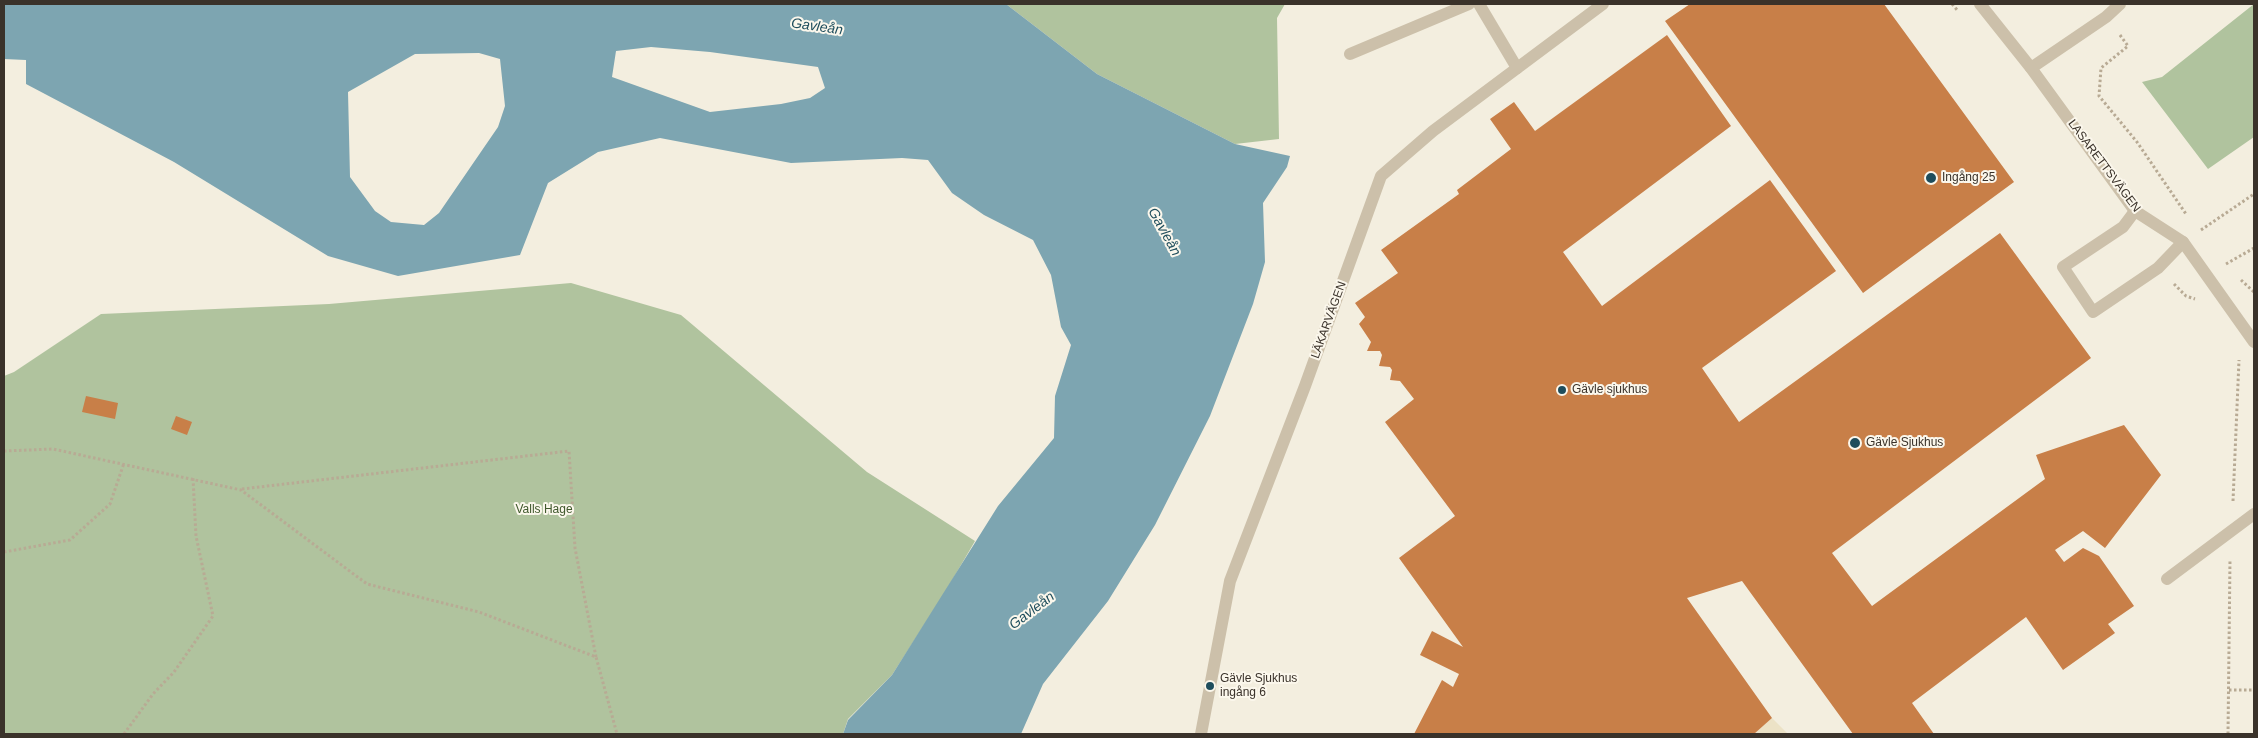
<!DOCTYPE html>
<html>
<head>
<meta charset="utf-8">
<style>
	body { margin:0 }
	#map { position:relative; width:2258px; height:738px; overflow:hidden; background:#f3eedf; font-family:Arial,sans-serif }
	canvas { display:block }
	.frame { position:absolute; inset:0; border:5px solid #3a322a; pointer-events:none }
</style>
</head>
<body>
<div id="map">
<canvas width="2258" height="738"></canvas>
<div class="frame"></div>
</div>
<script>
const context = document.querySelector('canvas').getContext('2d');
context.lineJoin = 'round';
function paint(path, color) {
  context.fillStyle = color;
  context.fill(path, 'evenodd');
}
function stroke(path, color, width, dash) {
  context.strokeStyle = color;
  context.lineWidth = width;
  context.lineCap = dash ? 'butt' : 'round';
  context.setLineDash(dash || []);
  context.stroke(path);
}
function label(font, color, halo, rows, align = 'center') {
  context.font = font + ' Arial,sans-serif';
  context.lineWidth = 4;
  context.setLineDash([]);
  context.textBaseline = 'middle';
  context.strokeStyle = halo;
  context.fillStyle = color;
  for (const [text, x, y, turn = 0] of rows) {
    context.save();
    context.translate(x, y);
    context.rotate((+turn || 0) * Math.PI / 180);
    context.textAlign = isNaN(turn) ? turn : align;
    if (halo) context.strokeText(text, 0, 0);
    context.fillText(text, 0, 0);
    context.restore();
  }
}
paint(new Path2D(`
	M1006 4H1285L1277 18 1279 139 1235 144 1097 74Z
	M2254 4V137L2208 169 2142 82 2162 77Z
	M571 283 681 315 867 472 975 541 944 594 892 675 848 719 843 734H4V376L14 372 101 314 329 304Z`), '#b0c39e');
paint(new Path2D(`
	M1772 718 1788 734H1754Z`), '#ece2c6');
paint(new Path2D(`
	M4 4H1006L1097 74 1235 144 1290 156 1287 167 1263 203 1265 262 1253 304 1210 416 1155 525 1108 601 1043 684 1021 734H843L848 720 892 675 998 506 1054 438 1055 396 1071 345 1061 327 1051 275 1033 240 984 215 952 193 928 160 902 158 791 163 660 138 598 152 548 183 520 255 398 276 328 256 174 162 26 84V60L4 59ZM651 47 710 52 818 67 825 88 810 98 781 104 710 112 612 77 616 51ZM479 53 500 59 505 106 498 127 439 213 424 225 391 222 375 211 350 177 348 92 415 54Z`), '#7da5b1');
paint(new Path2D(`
	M1690 4H1884L2014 182 1863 293 1665 21Z
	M1667 35 1731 126 1563 252 1602 306 1770 180 1836 271 1702 368 1739 422 2000 233 2091 358 1832 553 1872 606 2045 479 2036 455 2124 425 2161 475 2105 548 2083 531 2055 550 2064 562 2083 548 2099 556 2134 606 2108 624 2115 633 2063 670 2026 617 1912 703 1934 734H1853L1742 581 1687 598 1772 718 1754 734H1414L1442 680 1453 687 1459 674 1420 655 1432 631 1463 647 1399 558 1455 516 1385 422 1414 399 1400 381 1390 380 1392 370 1390 367 1379 366 1382 355 1380 351H1367L1371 342 1359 324 1365 317 1355 303 1398 273 1381 250 1459 194 1457 190 1511 149 1490 119 1514 102 1535 131Z
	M86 396 118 403 115 419 82 412Z
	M176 416 192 422 187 435 171 429Z`), '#c87f48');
stroke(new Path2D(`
	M1952 4 1958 11
	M2120 35 2128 46 2101 68 2099 96 2137 142 2186 214
	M2201 230 2254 194
	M2226 264 2254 248
	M2241 280 2254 292
	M2174 284 2186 296 2195 299
	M4 451 53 449 241 490 367 584 479 612 596 657 617 734
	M242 489 569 451 575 548 596 657
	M2233 501 2239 360
	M4 552 70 540 110 504 124 463
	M2229 690H2254
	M124 734 153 694 174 672 213 616 196 536 193 478
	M2228 734 2230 559`), '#b8aa94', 3, [2.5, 2.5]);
stroke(new Path2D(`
	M1479 4 1517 68
	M1350 54 1469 4
	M2031 68 2106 17 2120 4
	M2135 211 2123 227 2063 267 2093 312 2158 268 2183 242
	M2167 579 2254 514`), '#ccc0aa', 12);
stroke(new Path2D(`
	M1980 4 2031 68 2135 211 2183 242 2254 342
	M1201 734 1230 581 1305 386 1381 176 1433 131 1603 4`), '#ccc0aa', 12);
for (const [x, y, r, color] of [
	[1931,178,6,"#1e4d5c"],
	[1562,390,5,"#1e4d5c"],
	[1855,443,6,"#1e4d5c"],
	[1210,686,5,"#1e4d5c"]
]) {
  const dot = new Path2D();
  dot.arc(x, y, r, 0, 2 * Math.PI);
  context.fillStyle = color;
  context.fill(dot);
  stroke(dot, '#fbf7ec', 2);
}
label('12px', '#3a322a', '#fbf7ec', [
	["LASARETTSVÄGEN",2104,166,53],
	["LÄKARVÄGEN",1329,320,-70]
]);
label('12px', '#3a322a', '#fbf7ec', [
	["Ingång 25",1942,178],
	["Gävle sjukhus",1572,390],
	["Gävle Sjukhus",1866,443],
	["Gävle Sjukhus",1220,679],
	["ingång 6",1220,693]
], 'left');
label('12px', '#40592d', '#fbf7ec', [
	["Valls Hage",544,510]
]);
label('italic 14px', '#1e4d5c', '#fbf7ec', [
	["Gavleån",817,27,8],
	["Gavleån",1164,232,61],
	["Gavleån",1032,611,-37]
]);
</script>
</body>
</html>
